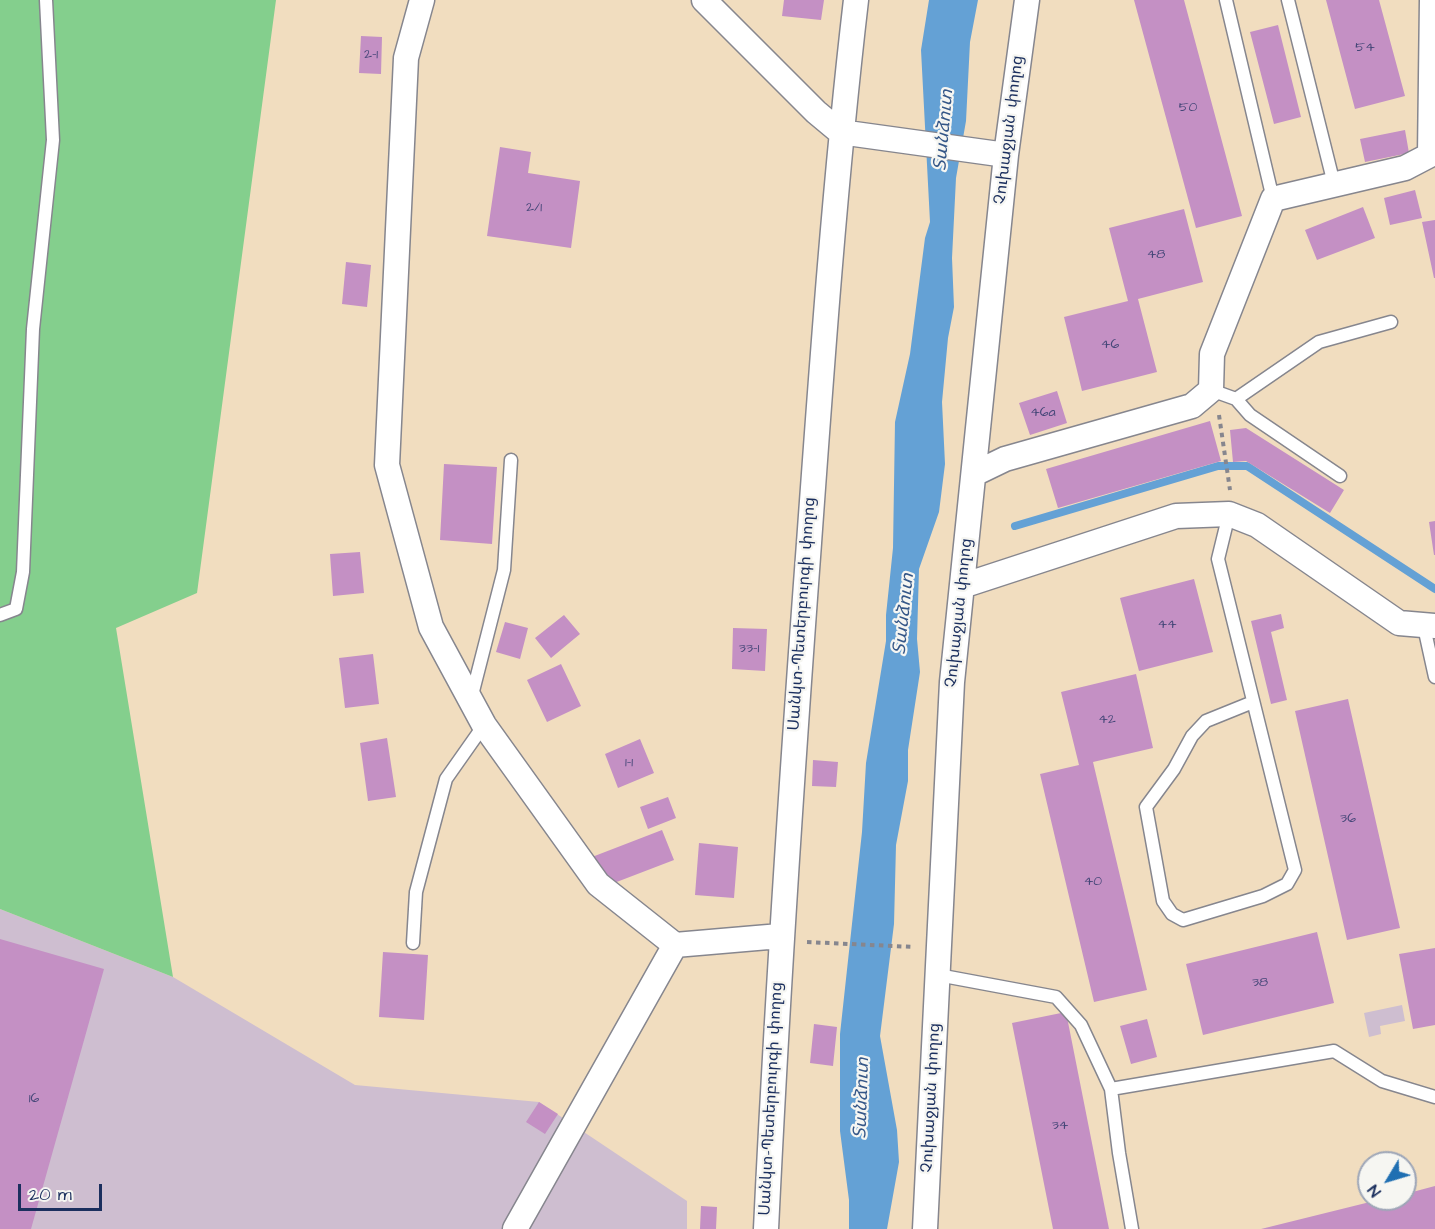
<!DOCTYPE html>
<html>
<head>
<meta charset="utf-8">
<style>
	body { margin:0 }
	#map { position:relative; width:1435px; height:1229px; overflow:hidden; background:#f1ddbf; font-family:"Architects Daughter",sans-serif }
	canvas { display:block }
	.north { position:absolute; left:1357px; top:1151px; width:60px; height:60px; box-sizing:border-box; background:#f6f6f2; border:2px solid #9ea6b7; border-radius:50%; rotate:232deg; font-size:16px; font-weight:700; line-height:24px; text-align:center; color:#1b2f5e }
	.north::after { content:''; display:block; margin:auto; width:21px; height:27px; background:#1f6fb2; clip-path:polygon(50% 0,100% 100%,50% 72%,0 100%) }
	.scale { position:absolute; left:18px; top:1184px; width:84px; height:27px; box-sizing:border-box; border:3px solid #1b2f5e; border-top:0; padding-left:8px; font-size:18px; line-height:21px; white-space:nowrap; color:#1b2f5e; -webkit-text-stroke:4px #f6f6f2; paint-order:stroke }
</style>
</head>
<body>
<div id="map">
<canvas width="1435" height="1229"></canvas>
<div class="north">N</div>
<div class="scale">20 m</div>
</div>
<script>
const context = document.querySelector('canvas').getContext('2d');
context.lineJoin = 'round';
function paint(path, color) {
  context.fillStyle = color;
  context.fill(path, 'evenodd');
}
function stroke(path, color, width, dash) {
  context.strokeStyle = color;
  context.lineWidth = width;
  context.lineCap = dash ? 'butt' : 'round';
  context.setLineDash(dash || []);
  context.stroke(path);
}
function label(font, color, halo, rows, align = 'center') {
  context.font = font + ' "Architects Daughter","Noto Sans Armenian",sans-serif';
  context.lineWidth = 4.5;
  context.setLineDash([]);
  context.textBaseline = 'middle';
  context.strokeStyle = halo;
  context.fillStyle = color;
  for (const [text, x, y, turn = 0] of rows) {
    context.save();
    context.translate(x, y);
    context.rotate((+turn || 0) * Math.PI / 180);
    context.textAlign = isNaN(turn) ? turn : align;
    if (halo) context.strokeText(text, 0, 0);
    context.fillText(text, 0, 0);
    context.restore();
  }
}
paint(new Path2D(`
	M0 909 173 977 355 1085 539 1102 687 1201V1229H0Z
	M1402 1005 1405 1021 1380 1026 1381 1034 1369 1037 1364 1013Z`), '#cebed0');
paint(new Path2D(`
	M0 0H276L197 593 116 628 173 977 0 909Z`), '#84cf8d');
paint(new Path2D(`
	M929 0H978L970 42 966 121 956 178 952 258 954 307 948 338 942 402 945 464 939 512 919 569 917 639 920 672 908 750V781L896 845 894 924 880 1036 897 1130 899 1162 887 1229H849V1200L840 1131V1034L862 832 866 763 886 641V615L893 548 895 422 910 354 925 238 930 222 921 50Z`), '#64a1d5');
stroke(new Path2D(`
	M1015 526 1218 466H1247L1435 589`), '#64a1d5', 8);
paint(new Path2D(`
	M784 0H824L821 20 782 16Z
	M1134 0H1184L1242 216 1196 228Z
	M1326 0H1379L1405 96 1355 109Z
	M1278 25 1301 117 1274 124 1250 32Z
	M361 36 382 37 381 74 359 73Z
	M1405 130 1409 153 1365 162 1360 139Z
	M500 147 531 152 528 173 580 181 571 248 487 236Z
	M1415 190 1422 218 1390 225 1384 198Z
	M1363 207 1375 238 1317 260 1305 230Z
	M1184 209 1203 282 1138 299 1157 372 1082 391 1064 317 1128 301 1109 228Z
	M1435 220V278H1434L1422 222Z
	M346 262 371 265 367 307 342 304Z
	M1057 391 1067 423 1030 435 1019 403Z
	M1210 421 1221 461 1058 508 1046 469Z
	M1246 428 1344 490 1330 513 1246 461 1233 462 1230 430Z
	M444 464 497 467 492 544 440 540Z
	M1435 521V555H1434L1429 522Z
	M360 552 364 593 333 596 330 554Z
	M1194 579 1213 652 1139 671 1120 598Z
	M1281 614 1284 628 1271 632 1287 700 1271 704 1251 621Z
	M564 615 580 634 551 658 535 638Z
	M505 622 528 628 520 659 496 652Z
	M733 628 767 629 765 671 732 669Z
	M373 654 379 704 345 708 339 658Z
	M561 664 581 706 547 722 527 680Z
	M1136 674 1153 748 1093 762 1147 990 1094 1002 1040 774 1079 765 1061 692Z
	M1348 699 1400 928 1347 940 1295 711Z
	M387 738 396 797 368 801 360 743Z
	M640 739 654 773 618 788 605 754Z
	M813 760 838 762 836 787 812 786Z
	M668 797 676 818 648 829 640 807Z
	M662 830 674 860 614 883 592 857Z
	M699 843 738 847 734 898 695 895Z
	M1317 932 1334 1003 1203 1035 1186 964Z
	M0 939 104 969 31 1229H0Z
	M1435 948V1025L1413 1029 1399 954Z
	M383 952 428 955 424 1020 379 1017Z
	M1066 1012 1109 1229H1053L1012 1023Z
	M1147 1019 1157 1057 1131 1064 1120 1026Z
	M814 1024 837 1027 833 1066 810 1063Z
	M539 1102 558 1114 545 1134 526 1122Z
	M1435 1186V1229H1261L1382 1199H1405V1194Z
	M701 1206 717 1207 716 1229H700Z`), '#c490c4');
const service = new Path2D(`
	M1226 0 1273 199
	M1288 0 1334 184
	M1211 390 1236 399 1250 415 1340 476
	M1236 399 1319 342 1391 322
	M1229 514 1218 559 1295 870 1287 884 1263 896 1183 920 1172 914 1163 901 1146 807 1174 769 1192 736 1206 721 1253 702
	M0 615 16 609 23 572 33 329 53 140 46 0
	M1424 627 1435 677
	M471 699 504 570 511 460
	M413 943 416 892 446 779 484 725
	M938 975 1056 997 1081 1025 1111 1089 1334 1051 1382 1081 1435 1097
	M1111 1089 1119 1153 1132 1229`);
const minor = new Path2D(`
	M422 0 406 58 387 465 431 627 484 725 598 884 675 945 780 936
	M704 0 816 112 840 132 1006 155
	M974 474 1005 459 1192 406 1211 390 1212 354 1273 199 1405 168 1430 155 1432 0
	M962 586 1176 516 1229 514 1257 525 1399 623 1435 626
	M515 1229 675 945
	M766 1229C777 1000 792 772 809 543 822 362 835 180 856 0
	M925 1229 952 682 1006 155 1027 0`);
stroke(service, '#86868e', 15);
stroke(minor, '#86868e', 27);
stroke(new Path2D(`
	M1219 415 1230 490
	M807 942 914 947`), '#86868e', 4, [4.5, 4.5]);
stroke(service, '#fff', 12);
stroke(minor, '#fff', 24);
label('14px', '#454778', null, [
	["54",1365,48],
	["2-1",371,55],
	["50",1188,108],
	["2/1",534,208],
	["48",1156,255],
	["46",1110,345],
	["46a",1043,413],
	["44",1167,625],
	["33-1",749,649],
	["42",1107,720],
	["1-1",629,763],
	["36",1348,819],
	["40",1093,882],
	["38",1260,983],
	["16",34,1099],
	["34",1060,1126]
]);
label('16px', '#1b2f5e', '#f6f6f2', [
	["Չուխաջյան փողոց",1010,130,-83],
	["Չուխաջյան փողոց",960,613,-84],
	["Սանկտ-Պետերբուրգի փողոց",803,614,-86],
	["Չուխաջյան փողոց",932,1098,-87],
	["Սանկտ-Պետերբուրգի փողոց",772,1099,-87]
]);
label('italic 18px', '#355788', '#f6f6f2', [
	["Տանձուտ",945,130,-85],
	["Տանձուտ",905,614,-84],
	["Տանձուտ",863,1098,-88]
]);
</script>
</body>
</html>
